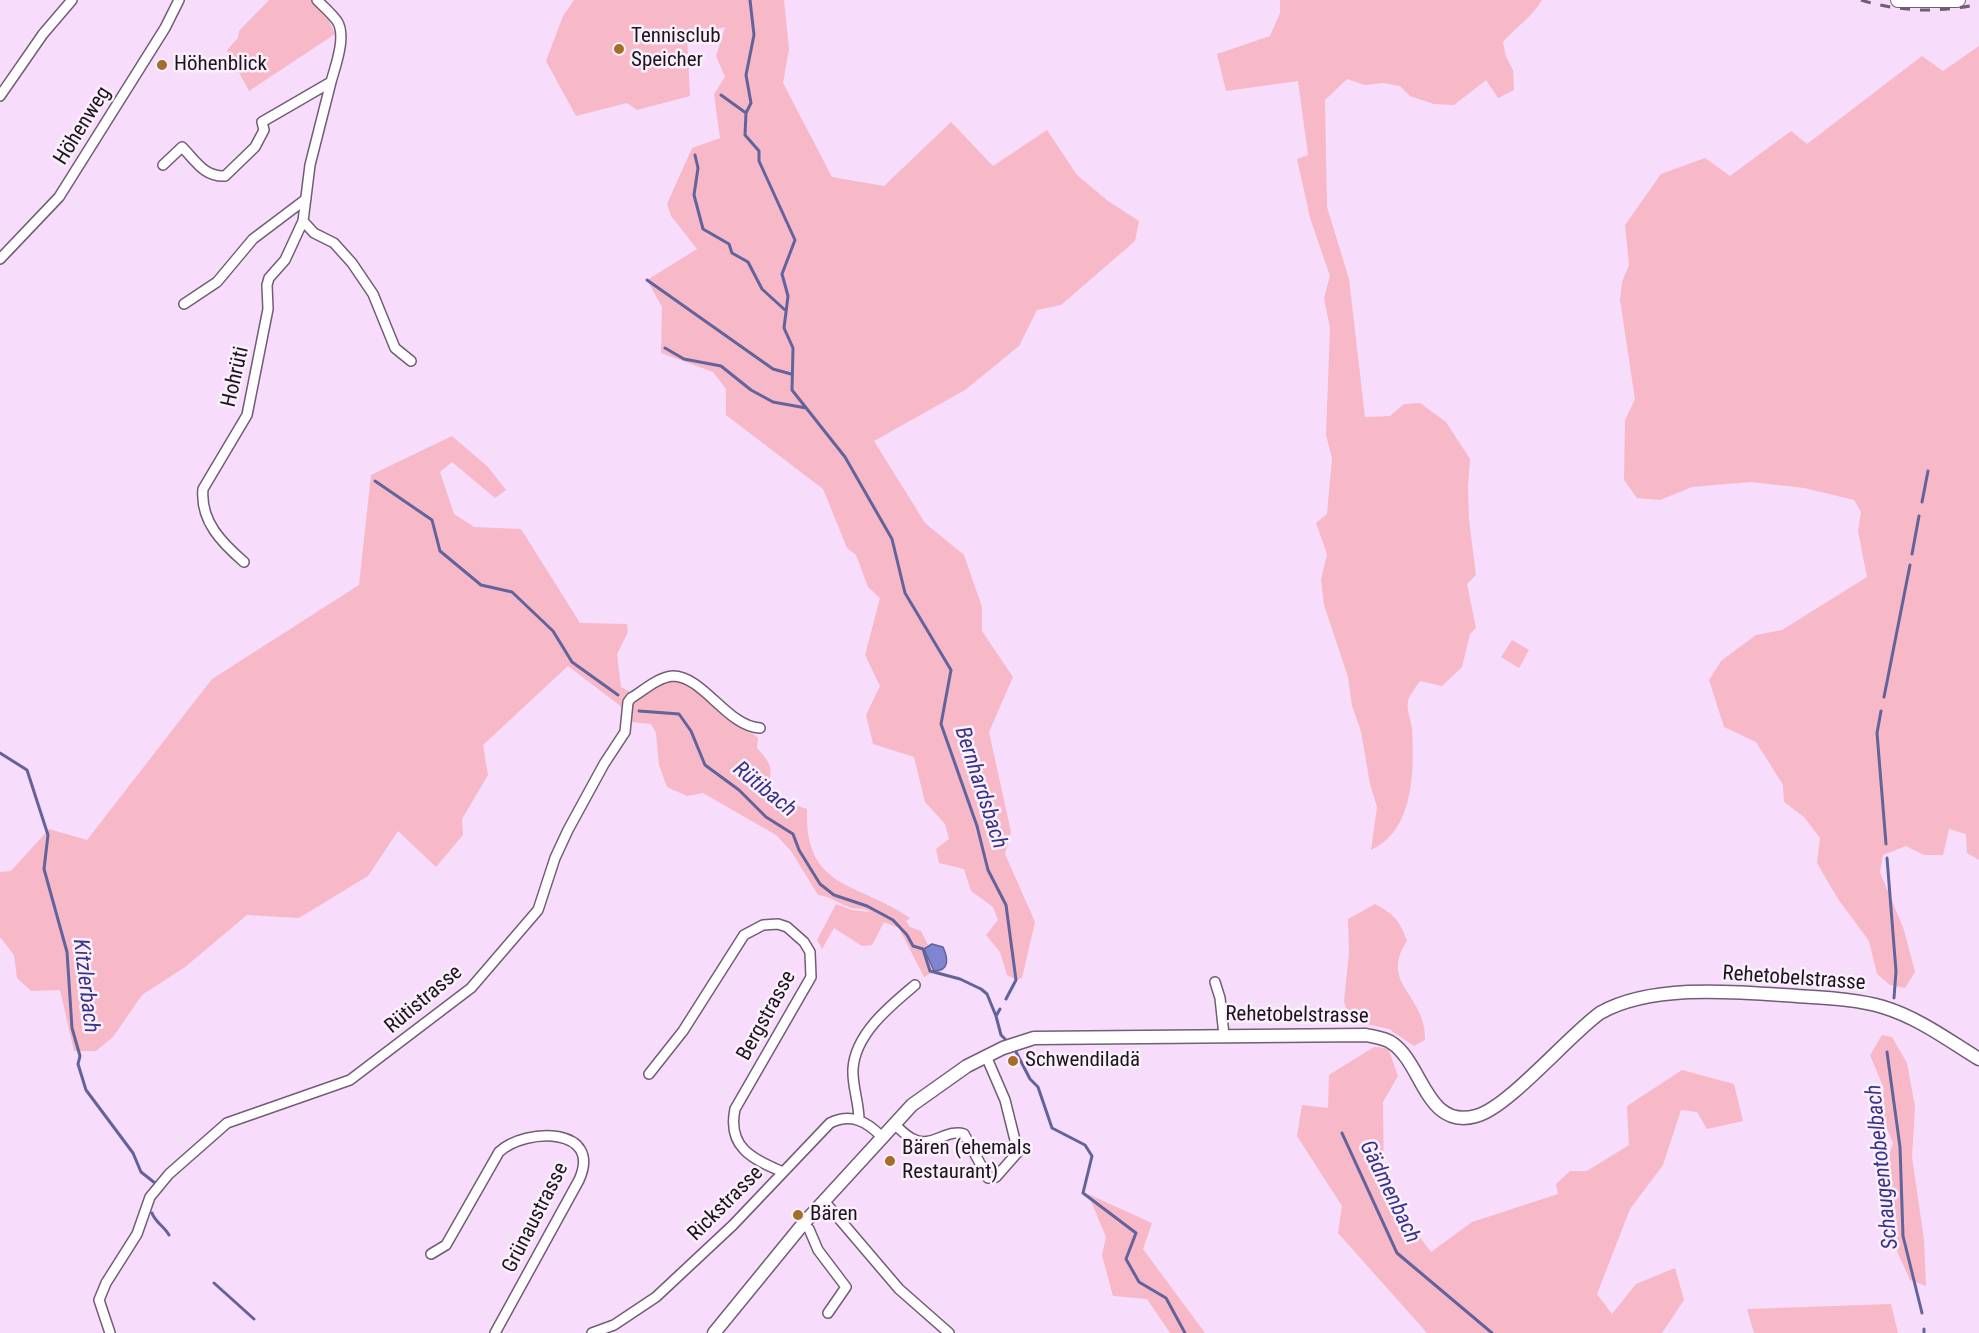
<!DOCTYPE html>
<html>
<head>
<meta charset="utf-8">
<style>
	body { margin:0 }
	canvas { display:block; background:#f7dcfb }
</style>
</head>
<body>
<canvas width="1979" height="1333"></canvas>
<script>
const context = document.querySelector('canvas').getContext('2d');
context.lineJoin = 'round';
function paint(path, color) {
  context.fillStyle = color;
  context.fill(path, 'evenodd');
}
function stroke(path, color, width, dash) {
  context.strokeStyle = color;
  context.lineWidth = width;
  context.lineCap = dash ? 'butt' : 'round';
  context.setLineDash(dash || []);
  context.stroke(path);
}
function label(font, color, halo, rows, align = 'center') {
  context.font = font + ' "Roboto Condensed",sans-serif';
  context.lineWidth = 5;
  context.setLineDash([]);
  context.textBaseline = 'middle';
  context.strokeStyle = halo;
  context.fillStyle = color;
  for (const [text, x, y, turn = 0] of rows) {
    context.save();
    context.translate(x, y);
    context.rotate((+turn || 0) * Math.PI / 180);
    context.textAlign = isNaN(turn) ? turn : align;
    if (halo) context.strokeText(text, 0, 0);
    context.fillText(text, 0, 0);
    context.restore();
  }
}
paint(new Path2D(`
	M269 0H311L329 21 335 34 249 91 227 50 238 38 239 31Z
	M574 0H784L789 49 783 83 832 177 884 186 951 122 993 166 1047 130 1077 175 1108 201 1139 221 1135 241 1061 305 1037 310 1019 346 965 390 874 441 925 523 964 555 982 607V631L1013 677 989 732 1011 832 1005 854 1035 922 1022 978 1016 980 1007 975 1000 952 986 935 998 920 993 907 971 891 964 869 939 863 936 849 949 839 945 824 925 802 914 757 873 744 866 715 880 686 865 655 880 598 868 587 856 555 847 548 823 489 726 415V389L713 372 661 353 662 307 647 280 697 249 671 216 667 204 692 148 720 138 714 94 725 77 716 56 725 27 687 37 690 96 637 110 627 103 576 116 546 61 563 16Z
	M1280 0H1542C1532 17 1516 27 1503 42L1506 57 1513 70 1514 90 1498 98 1486 80 1454 105 1434 104 1410 96 1400 86 1383 83 1365 85 1347 79 1325 100 1327 207 1349 279 1365 417 1390 416 1404 404 1420 403 1446 422 1470 459 1468 487 1469 520 1476 575 1467 584 1476 628 1470 634 1462 667 1442 686 1420 681C1416 687 1410 694 1408 701 1406 709 1411 720 1412 729 1414 769 1415 830 1371 850L1377 807 1370 784 1361 731 1352 706 1348 677 1324 605 1321 580 1327 554 1316 523 1327 514 1332 458 1326 435 1330 328 1324 298 1330 276 1310 218 1297 159 1308 155 1298 81 1226 91 1217 54 1270 36 1280 13Z
	M1979 46V860L1967 853 1966 834 1949 829 1943 855H1924L1906 846 1883 855 1880 872 1904 930 1915 972 1905 988 1890 985 1877 974 1869 941 1838 899 1817 863 1820 838 1804 817 1784 802 1783 785 1756 742 1724 727 1709 680 1721 661 1756 635 1782 630 1867 577 1858 531 1861 512 1854 500 1804 488 1751 482 1692 487 1660 500 1637 498 1624 480 1625 420 1635 399 1620 300 1622 282 1629 265 1625 225 1661 174 1705 158 1730 176 1791 131 1807 144 1922 56 1943 71Z
	M452 436 488 467 506 490 495 498 452 462 440 472 454 514 474 527 521 529 580 623 627 624 628 632 617 654 621 687 632 693 623 708 568 666 483 745 488 775 462 819 463 835 436 867 398 831 368 876 299 918 247 915 185 967 142 995 113 1037 96 1051H74L60 990 31 991 17 978 14 955 0 937V872L11 871 49 829 87 840 212 679 359 585 371 475Z
	M1512 640 1529 650 1519 668 1501 657Z
	M673 679 690 685 758 738 757 748C781 774 765 770 770 797L807 809C804 890 858 882 910 918L906 921 910 927 921 931 928 945 924 949 933 972 924 977 899 928 884 922 872 945 862 946 834 928 822 949 817 940 836 904 852 910 870 912C864 907 858 910 851 908 839 904 831 896 818 895L791 851 776 835 703 793 687 796 667 787 659 765 656 733 651 724 630 722C630 717 630 711 631 706 634 693 661 683 673 679Z
	M1375 904C1394 914 1400 921 1407 941 1378 984 1427 995 1425 1040L1414 1046 1389 1029 1358 1022 1347 1011 1344 1002 1349 952 1348 919Z
	M1882 1035 1892 1037 1907 1063 1915 1107 1912 1157 1924 1240 1926 1286 1910 1280 1891 1238 1883 1174 1893 1143 1878 1107 1884 1089 1870 1055Z
	M1374 1047 1388 1048 1398 1076 1383 1102 1384 1189 1431 1252 1472 1222 1558 1194 1556 1184 1570 1171H1587L1629 1145 1627 1106 1682 1070 1734 1084 1743 1121 1707 1129 1697 1112 1681 1110 1663 1165 1630 1209 1597 1294 1612 1314 1636 1284 1675 1268 1684 1300 1662 1333H1427L1338 1233 1342 1206 1297 1136 1302 1105 1328 1108 1329 1075Z
	M1088 1194 1152 1223 1143 1249 1205 1333H1170L1147 1299 1113 1296 1102 1255 1106 1237Z
	M1891 1304 1898 1333H1754L1747 1309Z`), '#f7b9c7');
const water = new Path2D(`
	M932 944 943 947C948 958 950 971 934 971L924 949Z`);
paint(water, '#8085d2');
stroke(water, '#62639c', 1.5);
stroke(new Path2D(`
	M750 0 754 35 746 75 751 103 746 113 745 135 759 151V161L795 240 782 274 788 296 784 328 793 348 792 390 845 457 892 539 905 593 951 670 941 724 977 826 988 870 1006 905 1016 980 1006 999
	M721 95 746 113
	M695 155 698 168 694 195 703 229 729 244 732 253 748 262 762 289 785 310
	M647 280 773 369 791 374
	M665 348 684 359 721 366 751 390 773 402 806 408
	M375 481 432 520 440 551 481 585 512 592 553 631 572 662 618 695
	M1922 502 1928 471
	M1912 554 1919 516
	M1884 697 1910 565
	M639 711 679 714 691 731 705 765 739 790 766 817 793 834 799 850 820 884 834 895 867 906 893 920 907 935 913 946 923 949 930 971 960 979 981 989 987 994 996 1016
	M1881 711 1877 733 1886 844
	M0 753 27 770 48 835 44 869 67 952 72 1028 80 1056 78 1064 86 1090 133 1153 141 1172 155 1183
	M1887 858 1896 971 1894 998
	M1000 1009 996 1016 1001 1035 1009 1043
	M1014 1048 1030 1079 1038 1087 1052 1128 1085 1145 1092 1156 1083 1193 1136 1233 1126 1259 1139 1282 1166 1298 1185 1333
	M1887 1052 1900 1147 1903 1236 1922 1313
	M1342 1133 1397 1253 1492 1333
	M152 1213C155 1222 164 1226 169 1235
	M214 1283 254 1319
	M1924 1329V1333`), '#62639c', 3);
const minor = new Path2D(`
	M0 96 43 34 72 0
	M163 165 182 147C196 161 204 177 225 176L255 147 264 130 262 122 331 82C335 67 347 36 337 21 332 14 324 7 317 0
	M303 221 314 233 334 243 352 263 373 294 395 348 411 361
	M0 259 59 197 165 28 179 0
	M184 304 217 282 253 239 306 199
	M244 562C222 543 200 521 203 489L247 415 268 309 267 285 269 278 285 260 303 221 310 165 331 82
	M1215 982 1220 998 1224 1035
	M649 1074 683 1031 744 935 763 925 778 924 787 927 804 942 810 952 811 977 735 1109C727 1147 752 1159 783 1172
	M859 1120C859 1102 852 1086 853 1069 855 1034 890 1006 915 985
	M894 1124C900 1129 906 1136 913 1139 930 1149 948 1128 964 1134L988 1178 996 1177 1018 1152 1005 1100 986 1056
	M824 1201 899 1289 949 1333
	M803 1224 809 1229 818 1250 846 1287 828 1313
	M431 1254 446 1245 499 1152C526 1127 603 1127 579 1180L495 1333
	M110 1333 99 1300 106 1283 137 1234 150 1197 169 1174 227 1123 350 1080 471 988 538 910 555 858 568 830 604 764 625 732 628 702 631 698C643 691 658 677 673 676 703 676 728 727 760 728
	M592 1333 614 1325 656 1297 733 1225 830 1123C851 1113 866 1121 881 1136`);
const tertiary = new Path2D(`
	M714 1333 803 1224 912 1105 967 1066 1003 1048 1034 1038 1366 1035C1375 1037 1385 1038 1392 1043 1423 1064 1426 1130 1476 1116 1508 1108 1568 1036 1600 1013 1653 983 1738 992 1797 996 1826 998 1856 999 1883 1007 1919 1018 1948 1040 1979 1059`);
const secondary = new Path2D(`
	M1898 0H1958`);
stroke(minor, '#735c77', 12);
stroke(tertiary, '#735c77', 15);
stroke(secondary, '#735c77', 16);
stroke(minor, '#fff', 9);
stroke(tertiary, '#fff', 12);
stroke(secondary, '#fff', 14);
stroke(new Path2D(`
	M1861 0C1900 12 1939 13 1979 4`), '#6e5f70', 3, [10, 10]);
for (const [x, y, r, color] of [
	[619,49,6,"#a56c2a"],
	[162,65,6,"#a56c2a"],
	[1013,1061,6,"#a56c2a"],
	[890,1161,6,"#a56c2a"],
	[798,1215,6,"#a56c2a"]
]) {
  const dot = new Path2D();
  dot.arc(x, y, r, 0, 2 * Math.PI);
  context.fillStyle = color;
  context.fill(dot);
  stroke(dot, '#faf0fc', 2);
}
label('21px', '#1d141e', '#faf0fc', [
	["Tennisclub",631,37],
	["Speicher",631,61],
	["Höhenblick",174,65],
	["Schwendiladä",1025,1061],
	["Bären (ehemals",902,1149],
	["Restaurant)",902,1173],
	["Bären",810,1215]
], 'left');
label('21px', '#1d141e', '#faf0fc', [
	["Höhenweg",83,126,-58],
	["Hohrüti",236,377,-77],
	["Rehetobelstrasse",1794,979,4],
	["Rütistrasse",424,1000,-40],
	["Bergstrasse",767,1016,-61],
	["Rehetobelstrasse",1297,1016,1],
	["Rickstrasse",726,1204,-45],
	["Grünaustrasse",536,1218,-63]
]);
label('italic 22px', '#38328d', '#faf0fc', [
	["Bernhardsbach",980,788,72],
	["Rütibach",764,790,39],
	["Kitzlerbach",85,986,83],
	["Schaugentobelbach",1883,1167,-96],
	["Gädmenbach",1389,1192,64]
]);
</script>
</body>
</html>
